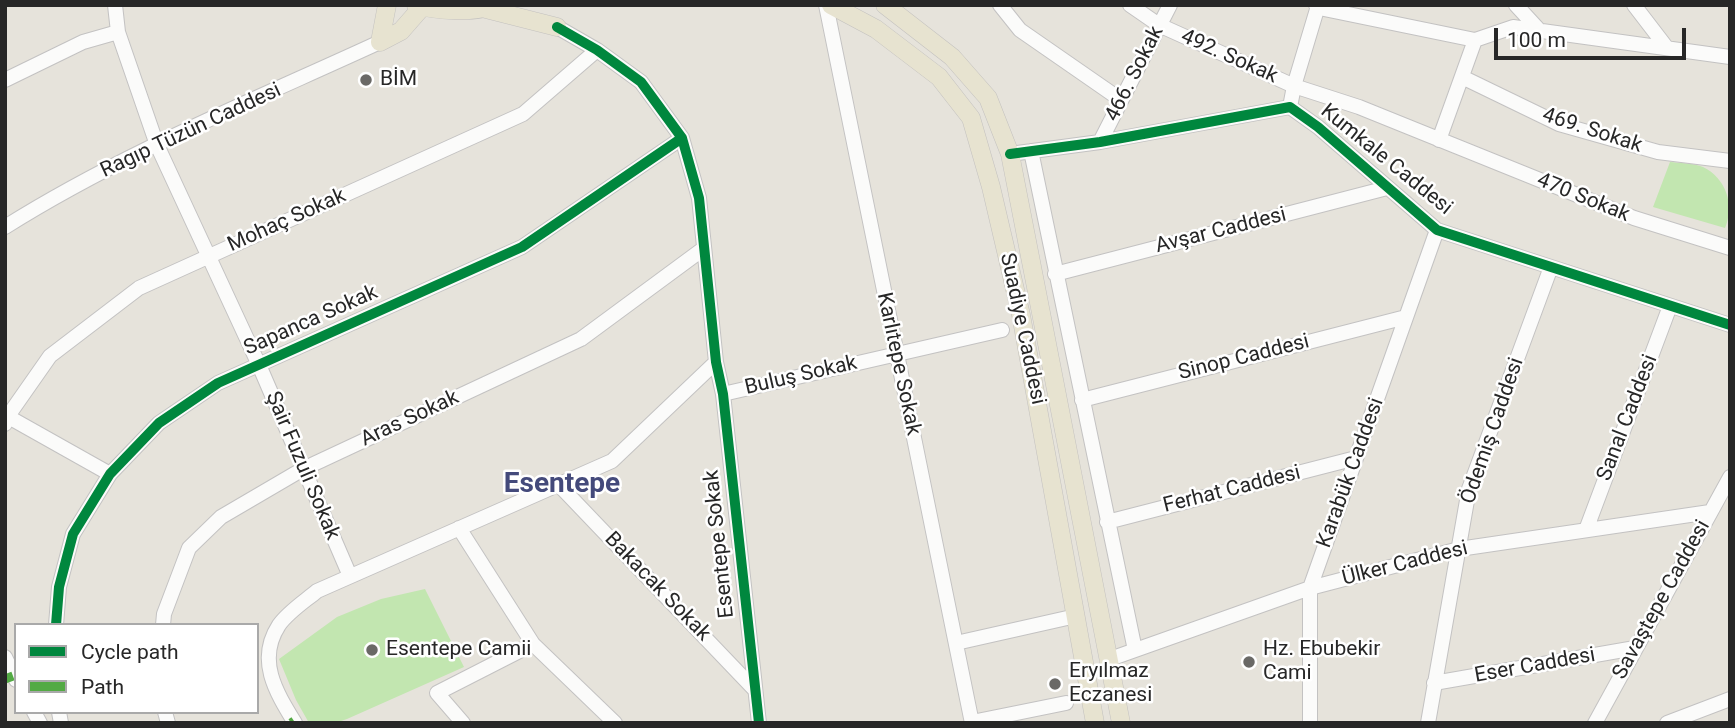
<!DOCTYPE html>
<html>
<head>
<meta charset="utf-8">
<style>
	body { margin:0 }
	#map { position:relative; width:1735px; height:728px; overflow:hidden; background:#e6e3db; font-family:Roboto,sans-serif }
	canvas { display:block }
	.frame { position:absolute; inset:0; border:7px solid #272727; pointer-events:none }
	.legend { position:absolute; left:14px; top:623px; width:245px; height:91px; box-sizing:border-box; background:#fff; border:2px solid #a9a9a9; margin:0; padding:9px 12px; list-style:none; font-size:21px; color:#272727 }
	.legend li { display:flex; align-items:center; gap:14px; height:35px }
	.legend b { width:35px; border:2px solid #a9a9a9 }
	.scale { position:absolute; left:1494px; top:28px; width:192px; height:32px; box-sizing:border-box; border:4px solid #272727; border-top:0; padding-left:9px; font-size:21px; line-height:24px; white-space:nowrap; color:#272727; -webkit-text-stroke:5px #fff; paint-order:stroke }
</style>
</head>
<body>
<div id="map">
<canvas width="1735" height="728"></canvas>
<div class="frame"></div>
<ul class="legend">
<li><b style="height:9px;background:#00873e"></b>Cycle path</li>
<li><b style="height:9px;background:#53aa44"></b>Path</li>
</ul>
<div class="scale">100 m</div>
</div>
<script>
const context = document.querySelector('canvas').getContext('2d');
context.lineJoin = 'round';
function paint(path, color) {
  context.fillStyle = color;
  context.fill(path, 'evenodd');
}
function stroke(path, color, width, dash) {
  context.strokeStyle = color;
  context.lineWidth = width;
  context.lineCap = dash ? 'butt' : 'round';
  context.setLineDash(dash || []);
  context.stroke(path);
}
function label(font, color, halo, rows, align = 'center') {
  context.font = font + ' Roboto,sans-serif';
  context.lineWidth = 5;
  context.setLineDash([]);
  context.textBaseline = 'middle';
  context.strokeStyle = halo;
  context.fillStyle = color;
  for (const [text, x, y, turn = 0] of rows) {
    context.save();
    context.translate(x, y);
    context.rotate((+turn || 0) * Math.PI / 180);
    context.textAlign = isNaN(turn) ? turn : align;
    if (halo) context.strokeText(text, 0, 0);
    context.fillText(text, 0, 0);
    context.restore();
  }
}
paint(new Path2D(`
	M1670 162C1679 163 1694 163 1703 167 1726 178 1735 205 1725 228L1653 207Z
	M425 589 464 667 347 719 335 723H309L296 700 279 659 337 617 381 599Z`), '#c2e6b0');
const minor = new Path2D(`
	M115 5 118 32 157 145 259 365 350 576
	M826 5 972 723
	M1000 5 1020 30 1121 100
	M1130 5 1159 25 1294 86 1359 107 1634 218 1730 248
	M1316 5 1324 9 1475 40 1513 27 1730 57
	M1516 5 1539 30
	M1634 5 1667 48
	M557 27 597 50 641 82 682 138 699 198 716 362 723 394 759 723
	M1462 77 1559 124 1658 152 1730 161
	M5 80 83 42 118 32
	M1290 107 1294 86 1318 6
	M1439 140 1475 40
	M1100 142 1170 5
	M1031 151 1135 650
	M1010 154 1100 142 1290 107 1318 127 1437 230 1730 325
	M5 227C123 153 254 100 380 42
	M1055 274 1387 188
	M723 394 1002 330
	M1082 400 1406 317
	M5 415 110 474
	M5 424 8 416 50 356 139 288 523 114 597 50
	M559 485 755 690
	M1107 522 1356 458
	M459 528 533 644 615 723
	M1586 530 1670 306
	M56 625 59 587 73 534 110 474 159 423 218 383 522 247 682 138
	M163 625 164 614 189 548 221 517 303 469 581 339 703 249
	M956 643 1076 616
	M5 657 16 680
	M1110 659 1310 588 1459 549 1710 512
	M1434 683 1635 648
	M34 712 40 723
	M59 712 61 723
	M165 712 168 723
	M972 722 1066 703
	M295 723C276 692 256 660 279 625 288 612 305 601 317 591L612 461 716 362
	M463 723 437 693 533 644
	M1310 723V588L1437 230
	M1428 723 1469 489 1551 267
	M1595 723 1730 477
	M1667 723 1730 699`);
const major = new Path2D(`
	M416 5C433 10 477 14 491 5
	M831 5 876 29 939 77 971 118 991 187 1021 315 1095 723
	M885 5 952 57 988 98 1010 154 1121 723
	M486 9 557 27
	M380 42 401 31 422 7
	M380 42 387 5`);
stroke(minor, '#c3c2c2', 16);
stroke(major, '#c3c1bf', 19);
stroke(minor, '#fbfbfa', 14);
stroke(major, '#e7e3d0', 18);
stroke(new Path2D(`
	M5 679 13 676
	M291 723 294 721`), '#53aa44', 9, [18, 9]);
stroke(new Path2D(`
	M557 27 597 50 641 82 682 138 699 198 716 362 723 394 759 723
	M1010 154 1100 142 1290 107 1318 127 1437 230 1730 325
	M56 625 59 587 73 534 110 474 159 423 218 383 522 247 682 138`), '#00873e', 10);
for (const [x, y, r, color] of [
	[366,80,7,"#6a6966"],
	[372,650,7,"#6a6966"],
	[1249,662,7,"#6a6966"],
	[1055,684,7,"#6a6966"]
]) {
  const dot = new Path2D();
  dot.arc(x, y, r, 0, 2 * Math.PI);
  context.fillStyle = color;
  context.fill(dot);
  stroke(dot, '#fff', 2.5);
}
label('21px', '#272727', '#fff', [
	["492. Sokak",1229,57,24],
	["466. Sokak",1135,74,-63],
	["Ragıp Tüzün Caddesi",191,131,-25],
	["469. Sokak",1592,131,18],
	["Kumkale Caddesi",1386,160,39],
	["470 Sokak",1583,198,22],
	["Mohaç Sokak",287,221,-24],
	["Avşar Caddesi",1221,231,-14],
	["Sapanca Sokak",311,321,-24],
	["Suadiye Caddesi",1022,329,78],
	["Sinop Caddesi",1244,358,-14],
	["Karlıtepe Sokak",898,364,78],
	["Buluş Sokak",801,376,-13],
	["Sanal Caddesi",1628,418,-69],
	["Aras Sokak",410,419,-25],
	["Ödemiş Caddesi",1493,431,-71],
	["Şair Fuzuli Sokak",302,466,67],
	["Karabük Caddesi",1351,473,-70],
	["Ferhat Caddesi",1232,490,-14],
	["Esentepe Sokak",720,544,-96],
	["Ülker Caddesi",1405,564,-14],
	["Bakacak Sokak",657,587,46],
	["Savaştepe Caddesi",1662,600,-61],
	["Eser Caddesi",1535,666,-10]
]);
label('21px', '#272727', '#fff', [
	["BİM",380,80],
	["Esentepe Camii",386,650],
	["Hz. Ebubekir",1263,650],
	["Cami",1263,674],
	["Eryılmaz",1069,672],
	["Eczanesi",1069,696]
], 'left');
label('bold 28px', '#444a7b', '#fff', [
	["Esentepe",562,485]
]);
</script>
</body>
</html>
